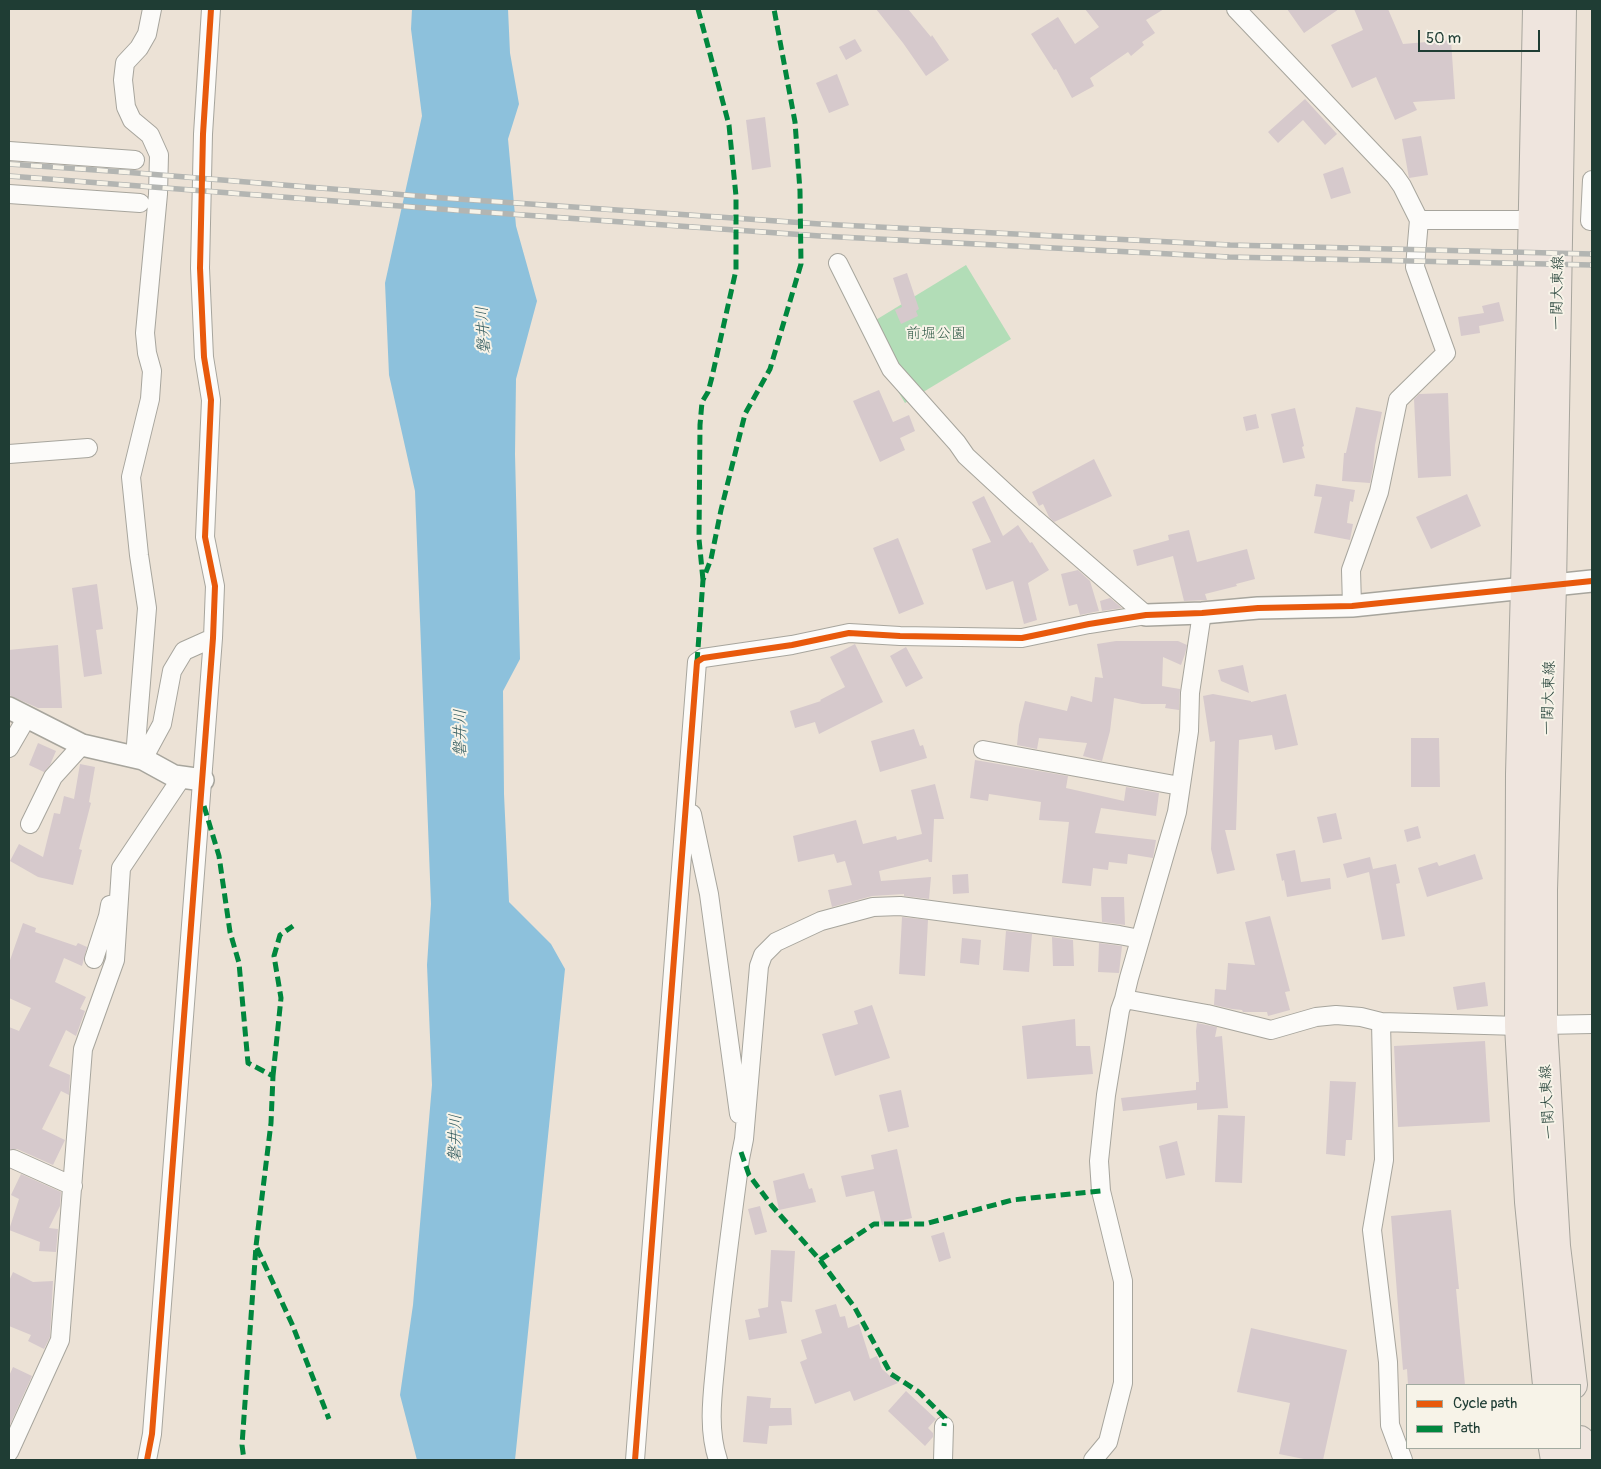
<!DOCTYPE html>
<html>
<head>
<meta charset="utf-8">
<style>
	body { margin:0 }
	#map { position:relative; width:1601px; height:1469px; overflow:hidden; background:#ece2d6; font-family:Pangolin,sans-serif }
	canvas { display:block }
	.frame { position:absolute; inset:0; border:10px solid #1f3d34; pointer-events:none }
	.legend { position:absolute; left:1406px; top:1384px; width:175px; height:65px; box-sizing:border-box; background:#f7f3e8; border:1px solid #a1aaa0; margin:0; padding:6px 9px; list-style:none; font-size:15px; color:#1f3d34 }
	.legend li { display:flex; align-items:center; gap:10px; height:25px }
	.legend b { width:25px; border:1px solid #a1aaa0 }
	.scale { position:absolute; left:1418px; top:30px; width:122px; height:22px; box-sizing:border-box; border:2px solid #1f3d34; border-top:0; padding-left:6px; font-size:15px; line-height:18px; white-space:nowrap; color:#1f3d34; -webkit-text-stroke:4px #f7f3e8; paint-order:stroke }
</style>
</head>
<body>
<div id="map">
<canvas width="1601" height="1469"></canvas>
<div class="frame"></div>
<ul class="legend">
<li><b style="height:6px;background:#e8590c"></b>Cycle path</li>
<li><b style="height:6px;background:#00873e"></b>Path</li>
</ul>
<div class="scale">50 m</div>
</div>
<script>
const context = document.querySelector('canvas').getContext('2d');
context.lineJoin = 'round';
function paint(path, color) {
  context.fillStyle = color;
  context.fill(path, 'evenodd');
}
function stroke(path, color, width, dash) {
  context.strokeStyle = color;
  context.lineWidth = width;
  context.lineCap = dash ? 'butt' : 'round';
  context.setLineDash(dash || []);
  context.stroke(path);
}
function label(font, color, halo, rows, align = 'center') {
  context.font = font + ' Pangolin,"Klee One",sans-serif';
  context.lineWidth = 4;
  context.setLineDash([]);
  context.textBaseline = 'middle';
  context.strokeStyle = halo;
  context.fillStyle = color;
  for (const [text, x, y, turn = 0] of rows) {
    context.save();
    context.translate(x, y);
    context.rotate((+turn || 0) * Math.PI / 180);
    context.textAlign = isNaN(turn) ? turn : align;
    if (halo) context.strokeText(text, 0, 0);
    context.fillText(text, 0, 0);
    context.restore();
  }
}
paint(new Path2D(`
	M966 265 1011 339 905 403 861 329Z`), '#b2ddb7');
paint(new Path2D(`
	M412 9H508L510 53 519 104 508 139 516 226 537 301 516 379 515 454 520 659 503 691 504 794 509 902 551 944 565 969 515 1460H417L400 1395 413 1305 432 1085 427 965 431 904 415 491 389 375 385 283 422 116 411 29Z`), '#8dc1dc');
paint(new Path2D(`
	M876 9H908L931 37 932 35 949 60 926 76 903 43Z
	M1085 9H1164L1146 20 1155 33 1142 42 1144 45 1131 56 1128 52 1090 78 1094 86 1072 98 1056 69 1054 70 1031 34 1058 17 1075 44 1099 27Z
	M1287 9H1339L1304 33Z
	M1354 9H1388L1403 44 1451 40 1455 99 1413 102 1417 110 1395 120 1376 77 1352 88 1331 45 1363 30Z
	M855 39 862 51 846 60 839 47Z
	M837 74 849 105 829 113 816 83Z
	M1305 99 1337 134 1325 145 1303 120 1278 143 1268 132Z
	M765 117 771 167 752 170 746 120Z
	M1421 136 1428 175 1409 178 1402 139Z
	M1343 167 1351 193 1331 199 1323 174Z
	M907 273 919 309 916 311 918 316 901 324 895 310 902 307 893 278Z
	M1499 302 1504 321 1479 326 1480 333 1461 336 1458 317 1484 313 1482 306Z
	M879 390 893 422 909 415 915 431 900 438 905 450 880 462 853 401Z
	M1448 393 1451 476 1418 478 1414 399 1419 394Z
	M1356 407 1382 412 1375 445 1373 468 1370 483 1342 481 1344 453H1346Z
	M1295 408 1304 446 1302 447 1305 458 1283 463 1271 414Z
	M1256 414 1259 428 1246 431 1243 417Z
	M1094 459 1112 496 1054 522 1049 517 1043 504 1039 506 1032 492Z
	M1316 484 1355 490 1353 502 1350 501 1347 523 1353 524 1350 540 1314 533 1322 497 1314 496Z
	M1467 494 1481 526 1431 549 1416 517Z
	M984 496 1003 536 1018 525 1030 543 1032 542 1049 570 1028 583 1037 620 1024 624 1013 581 986 590 972 549 991 542 972 502Z
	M1189 530 1197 562 1247 549 1255 579 1236 584 1237 586 1205 594 1207 600 1184 601 1173 556 1137 566 1133 550 1169 540 1168 535Z
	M898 538 924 604 899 614 873 548Z
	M1078 570 1090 581 1099 611 1080 615 1077 604 1069 606 1061 574Z
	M97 584 103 629 96 630 102 674 84 677 72 588Z
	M1110 598 1122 608 1102 611 1100 601Z
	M1116 641H1178L1187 645 1185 654 1181 665 1163 657 1162 686 1180 689 1179 710 1165 708 1166 704H1142L1114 698 1110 731 1102 761 1083 756 1087 743 1039 738 1037 749 1017 745 1019 725 1025 701 1067 711 1071 696 1092 702 1095 677 1103 678 1097 644Z
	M855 644 883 702 819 734 815 722 795 728 790 711 821 701 820 700 845 687 830 657Z
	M58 645 62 708H38L9 695V650Z
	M906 647 923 678 906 687 890 656Z
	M1243 665 1249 693 1221 681 1218 670Z
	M1213 694 1251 701V702L1286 694 1298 745 1275 750 1272 735 1239 740 1236 830H1225L1235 870 1217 874 1211 849 1215 741 1210 742 1203 696Z
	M914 729 920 746 923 745 927 758 880 772 871 741Z
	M1411 738H1439L1440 787H1411Z
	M38 743 56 751 50 765 44 772 29 765Z
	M975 760 1068 776 1066 788 1124 801 1126 787 1159 793 1156 816 1101 808 1095 833 1156 840 1153 858 1128 854 1127 864 1109 862 1108 870 1093 868 1091 886 1062 883 1069 822 1039 820 1041 802 989 794 988 801 970 798Z
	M80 764 95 767 89 802 91 803 79 849 82 850 73 885 38 877 10 861 19 844 43 857 54 813 60 814 64 796 74 799Z
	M935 784 944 819H934L932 862H929L928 859 879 871 881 881 931 877 929 899 904 896V894L872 896 832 907 828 890 852 885 845 861 837 863 834 854 798 862 793 836 856 820 863 844 896 836 897 840 922 834 911 790Z
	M1336 813 1342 839 1323 843 1317 817Z
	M1418 826 1421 838 1407 842 1404 830Z
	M1295 850 1301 882 1330 878 1331 889 1287 897 1284 880 1282 881 1276 854Z
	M1475 854 1483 879 1427 897 1418 868 1437 862 1439 866Z
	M1370 857 1373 869 1396 864 1400 883 1396 884 1405 936 1382 940 1369 872 1347 878 1343 864Z
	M968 874 969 893 953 894 952 875Z
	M1101 897H1124L1125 925 1102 922Z
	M1270 916 1290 991 1285 992 1290 1010 1268 1016 1267 1012H1243L1242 1010 1232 1009 1214 1005 1215 989 1226 990 1228 963 1255 965 1245 922Z
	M902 917 928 920 925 976 899 974Z
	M23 923 36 928 35 932 76 946 78 943 87 947 82 966 64 958 55 982 86 997 80 1009 85 1011 76 1036 66 1030 49 1066 70 1075 69 1095 61 1091 42 1129 65 1140 53 1165 17 1149 9 1150V1027L19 1031 31 1008 9 998V963Z
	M1006 931 1032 934 1029 972 1003 970Z
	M1052 937 1073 940 1074 966H1053Z
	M962 938 981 940 979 965 960 963Z
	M1099 943 1122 946 1119 973 1098 972Z
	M1485 982 1488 1006 1457 1010 1453 987Z
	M872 1005 890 1058 835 1076 822 1034 858 1024 854 1011Z
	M1075 1019 1076 1046H1090L1093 1074 1027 1079 1022 1026Z
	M1197 1023 1217 1027 1215 1037 1222 1036 1228 1108 1197 1110V1103L1123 1111 1121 1098 1196 1090V1082H1199L1196 1031Z
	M1485 1041 1490 1122 1398 1127 1394 1046Z
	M1330 1081 1356 1082 1352 1140H1346L1345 1156 1326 1154Z
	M901 1090 909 1127 888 1132 879 1095Z
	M1218 1115 1245 1116 1242 1183 1215 1182Z
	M1177 1141 1185 1175 1166 1179 1159 1146Z
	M897 1149 912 1218 882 1225 874 1191 846 1197 841 1176 874 1169 871 1155Z
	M804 1173 809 1189 812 1188 816 1202 779 1210 773 1181Z
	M21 1174 61 1192 60 1206 49 1228 58 1229 56 1252 39 1251 40 1242 9 1230 19 1199 11 1195Z
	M760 1206 767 1232 755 1235 748 1209Z
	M1451 1210 1459 1289H1456L1465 1385H1408L1407 1369 1403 1370 1391 1216Z
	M944 1232 951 1258 939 1262 931 1236Z
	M771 1250 795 1251 792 1302 781 1301 787 1333 749 1340 745 1320 760 1317 758 1309 768 1307Z
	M13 1272 33 1282 53 1281 50 1337 44 1349 28 1341 31 1335 9 1326V1281Z
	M836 1304 840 1317 845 1316 848 1328 859 1324 870 1359 877 1356 882 1369 898 1383 854 1401 850 1391 815 1404 800 1362 807 1359 801 1340 822 1333 815 1310Z
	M1251 1328 1347 1350 1323 1460H1309L1279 1454 1290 1403 1237 1392Z
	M13 1367 32 1376 9 1427V1376Z
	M906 1391 936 1419 928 1428 933 1433V1437L925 1446 888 1411Z
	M747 1396 771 1398 770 1408H791L792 1425 769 1426 767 1444 743 1442Z`), '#d6c9cc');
const minor = new Path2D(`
	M1236 9 1395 176 1402 186 1419 220 1415 267 1446 353 1398 400 1379 492 1351 570 1352 606
	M9 151 135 160
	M1592 180 1590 221H1592
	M9 194 140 203
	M1419 220H1533
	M838 263 891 369 957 443 966 456 1019 505 1146 615
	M9 454 88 448
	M9 748 27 717
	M983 750 1180 786
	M135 757 147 608 139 555 131 477 150 399 152 371 147 353 145 333 158 194 159 155 150 135 132 120 126 107 123 80 125 63 139 48 147 34 152 9
	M143 759 162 724 172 671 184 651 213 638
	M692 814 709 894 739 1114
	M30 824 53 777 82 745
	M94 959 108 916 110 905 114 904
	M1124 999 1207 1014 1271 1030 1316 1017 1336 1015 1361 1017 1381 1022 1519 1026
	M1381 1022 1384 1160 1372 1230 1388 1362 1390 1425 1403 1460
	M1543 1025 1592 1024
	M13 1159 73 1186
	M9 1452 60 1340 83 1049 115 960 121 868 182 777
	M147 1460 152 1434 213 638 215 586 205 537 211 400 204 357 200 268 203 134 211 9
	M635 1460 697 662 703 658 792 645 849 633 900 636 1022 638 1089 624 1146 615
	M718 1460C707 1427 713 1392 716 1358 722 1291 731 1225 740 1159L744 1139 759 966 763 955 776 942 821 921 873 907 900 906 1119 935 1140 939
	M943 1460 944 1426
	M1093 1460 1108 1442 1123 1383V1281L1101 1191 1099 1161 1106 1095 1120 1010 1124 999 1129 978 1177 812 1189 731 1190 693 1202 613`);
const tertiary = new Path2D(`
	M1146 615 1202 613 1258 608 1352 606 1592 581
	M9 708 82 745 143 759 174 776 203 780`);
const primary = new Path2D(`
	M1537 9 1526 548 1520 774 1519 1026 1529 1202 1547 1385
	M1562 9 1552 586 1543 890V1025L1556 1246 1573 1385
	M1580 1440 1582 1460
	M1553 1448 1555 1460`);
stroke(minor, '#a7a59d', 20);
stroke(tertiary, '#a7a59d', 24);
stroke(primary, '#a7a59d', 30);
stroke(minor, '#fcfbf9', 18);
stroke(tertiary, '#fcfbf9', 21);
stroke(primary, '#efe5de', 28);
const rail = new Path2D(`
	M9 164 124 172 443 198 820 224 1230 245 1592 254
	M9 176 439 209 820 236 1229 257 1592 265`);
stroke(rail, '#b3b5b2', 5.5);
stroke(rail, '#f7f3e8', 4, [11]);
stroke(new Path2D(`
	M698 9 729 125 736 196V270L712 377 708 392 702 402 700 425 699 539 703 580
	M697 662 703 580 711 559 721 510 745 414 770 369 801 264 800 191 795 122 774 9
	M204 806 219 856 230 932 239 963 248 1063 273 1076 271 1123 256 1246 242 1445 244 1460
	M273 1076 281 998 274 956 280 935 293 926
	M741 1152 749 1175 772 1206 820 1260 855 1308 891 1374 919 1392 945 1418 944 1426
	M257 1248 292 1324 329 1419
	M820 1260 874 1224H925L1012 1200 1101 1191`), '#00873e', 5, [10, 5]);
stroke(new Path2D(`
	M147 1460 152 1434 213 638 215 586 205 537 211 400 204 357 200 268 203 134 211 9
	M635 1460 697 662 703 658 792 645 849 633 900 636 1022 638 1089 624 1146 615 1202 613 1258 608 1352 606 1592 581`), '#e8590c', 6);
label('15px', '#1f3d34', '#f7f3e8', [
	["一関大東線",1558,293,-89],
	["一関大東線",1549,698,-88],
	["一関大東線",1548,1102,-93]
]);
label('15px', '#335c49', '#f7f3e8', [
	["前堀公園",936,334]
]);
label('italic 16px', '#305a5e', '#f7f3e8', [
	["磐井川",484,330,-93],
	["磐井川",461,733,-90],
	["磐井川",456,1138,-89]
]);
</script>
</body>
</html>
